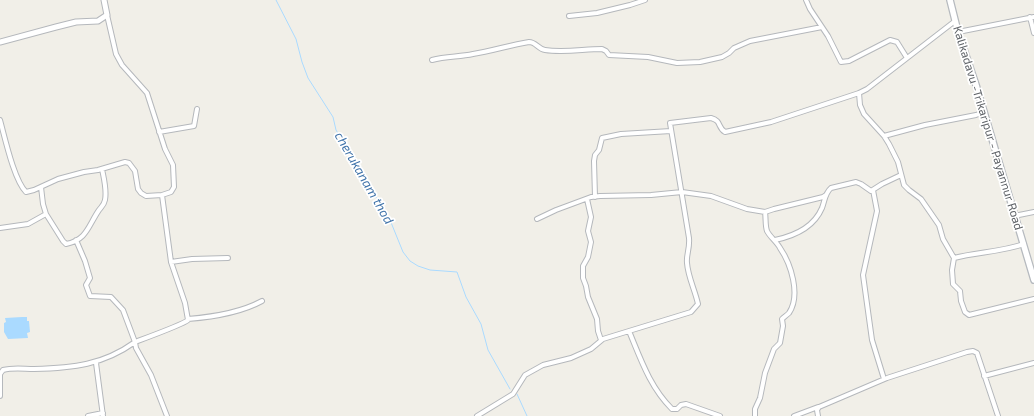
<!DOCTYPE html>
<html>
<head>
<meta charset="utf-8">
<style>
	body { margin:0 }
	canvas { display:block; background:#f1efe8 }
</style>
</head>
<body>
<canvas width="1034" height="416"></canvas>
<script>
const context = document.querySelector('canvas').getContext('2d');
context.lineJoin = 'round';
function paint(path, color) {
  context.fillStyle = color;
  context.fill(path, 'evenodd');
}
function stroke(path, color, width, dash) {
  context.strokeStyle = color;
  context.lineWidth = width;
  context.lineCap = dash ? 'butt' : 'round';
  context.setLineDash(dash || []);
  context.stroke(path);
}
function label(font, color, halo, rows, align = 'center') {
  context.font = font + ' "Exo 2",sans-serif';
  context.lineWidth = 3.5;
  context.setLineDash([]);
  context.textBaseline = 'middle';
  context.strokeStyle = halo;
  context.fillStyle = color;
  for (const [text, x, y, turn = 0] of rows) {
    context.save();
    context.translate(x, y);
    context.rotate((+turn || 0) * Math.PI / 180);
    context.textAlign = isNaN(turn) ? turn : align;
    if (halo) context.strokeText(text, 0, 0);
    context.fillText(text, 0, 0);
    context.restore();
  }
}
paint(new Path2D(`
	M22 317H27V321H29L30 332 27 333 28 338 8 339 4 332V323L6 322 5 318Z`), '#aadaff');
stroke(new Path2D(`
	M276 0 296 39 302 62 308 78 333 117 336 130 350 154 360 165 364 173 371 189 390 220 403 252 410 261 418 266 430 270 457 272 466 297 481 324 488 350 510 389
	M517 394 527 416`), '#aadaff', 1);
const minor = new Path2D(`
	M806 0 810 9 828 36 841 62 849 61 890 40 897 42 907 58
	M107 15 116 54 122 65 147 93 165 149 173 165 174 187 171 192 162 195 171 262 185 303 188 320C184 324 143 339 135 342L136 348 151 375 167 416
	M569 16 597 13 630 5 645 0
	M1030 17 1034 33
	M958 32 1034 17
	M432 60C446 56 459 57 473 54 492 51 510 45 529 42 536 42 538 49 545 50 564 53 584 49 602 49L606 51 609 55 648 57 677 63 700 62 722 57 729 53 734 48 750 41 822 27
	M859 93 860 105 864 114 884 136 889 144 898 162 904 185 909 190 921 199 939 225 943 239 954 258C977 252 1001 252 1024 244
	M0 120C5 138 14 180 26 192L34 190 58 179 84 172 98 170 125 162 129 163 135 171 138 189 141 193 146 196 162 195
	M159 132 194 126 197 109
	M884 136 925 125 976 115 984 112
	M41 187 43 204 46 214 63 241 66 244C87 240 88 226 99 210 102 206 104 205 105 200 107 190 104 179 102 169
	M873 190 877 211 863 275 872 340 884 379
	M595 197 594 161 595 155 599 150 602 138 621 134 671 131
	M587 199 591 217 588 231 591 242 588 257 583 266V278L586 286 588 297 597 319 598 331 601 340
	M1014 216 1034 212
	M537 219 556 210 591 197 600 196 651 195 682 192 711 196 747 209 765 212
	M0 228 28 224 46 214
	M775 240C794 236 814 227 822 208 825 200 825 193 831 188L856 182 861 184 871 191 882 184 901 175
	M954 258 952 270 953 284 960 291 961 301 965 312 969 315 1034 299
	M171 262 192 259 228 258
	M188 319C213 317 240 313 262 301
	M629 331 691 312 698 304C695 290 688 277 687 263 686 255 690 249 689 238L670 123 711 118C722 121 717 127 725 132L771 122 859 93 867 89 955 21
	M96 363 103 416
	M984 376 1034 363
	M0 396V374L3 370C14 367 24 369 34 369 73 368 103 365 135 342L123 310 111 297 90 296 86 285 90 278 85 261 76 240
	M88 416 103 413
	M477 416 513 394 525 375 543 365 571 358 591 349 603 339 629 331C641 360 650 387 672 409H677L681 405 686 404 720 416
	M755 416V409L760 398 765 373 774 349 780 343 783 326 782 319C784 317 787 315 789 313 801 295 791 264 780 248 777 242 770 237 767 231 765 225 766 218 765 212L774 209 823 197 826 195
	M794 416 818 407
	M818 416 817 410 819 407 887 378 967 352 973 351 977 353 998 416`);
const tertiary = new Path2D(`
	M0 42 56 27 76 22 98 21 107 15 104 0`);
const secondary = new Path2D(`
	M950 0 958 32 976 85 1034 280`);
stroke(minor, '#b5b8bc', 6);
stroke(tertiary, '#b5b8bc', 7);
stroke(secondary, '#b6babf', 8);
stroke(minor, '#fff', 4);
stroke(tertiary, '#fff', 5);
stroke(secondary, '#fff', 5.5);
label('12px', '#5f6368', '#fff', [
	["Kalikadavu -Trikaripur - Payannur Road",988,128,73]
]);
label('italic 13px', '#4174aa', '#fff', [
	["cherukanam thod",364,178,60]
]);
</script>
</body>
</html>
